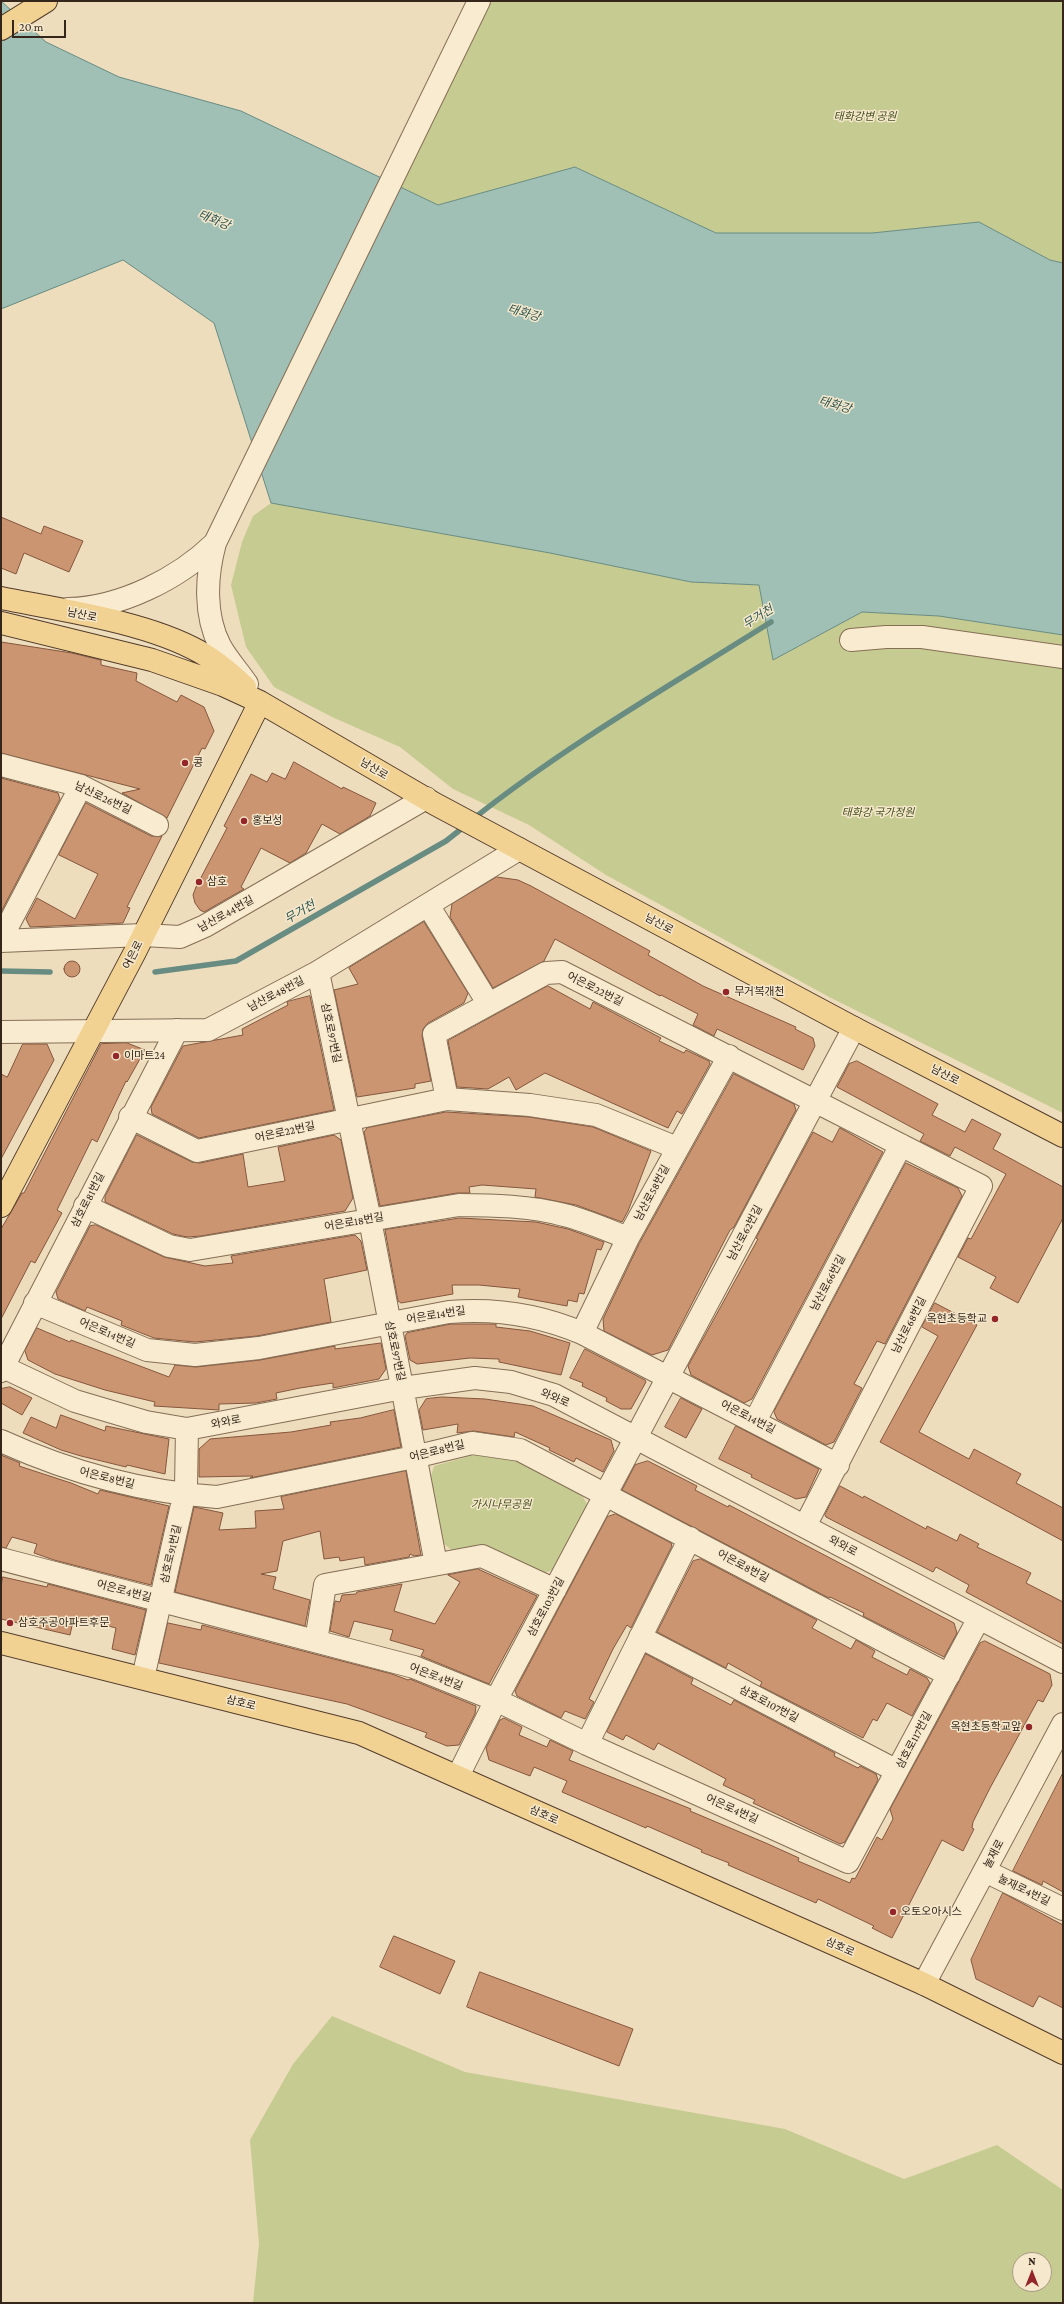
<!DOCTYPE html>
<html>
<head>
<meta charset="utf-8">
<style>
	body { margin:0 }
	#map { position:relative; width:1064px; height:2304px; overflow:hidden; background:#eeddbd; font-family:"Crimson Pro",serif }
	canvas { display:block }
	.frame { position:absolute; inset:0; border:2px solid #34261b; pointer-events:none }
	.north { position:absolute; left:1012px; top:2252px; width:40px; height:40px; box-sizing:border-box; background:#f5e8cc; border:1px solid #a89a85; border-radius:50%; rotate:0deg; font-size:11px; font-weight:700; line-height:16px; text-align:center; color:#34261b }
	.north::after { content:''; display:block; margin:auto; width:14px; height:18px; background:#94262a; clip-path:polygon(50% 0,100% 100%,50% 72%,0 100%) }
	.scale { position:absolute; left:12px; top:20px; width:54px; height:18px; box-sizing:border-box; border:2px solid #34261b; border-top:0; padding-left:5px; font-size:12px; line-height:14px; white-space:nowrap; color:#34261b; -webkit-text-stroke:3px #f5e8cc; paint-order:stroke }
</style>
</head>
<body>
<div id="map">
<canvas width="1064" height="2304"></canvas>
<div class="frame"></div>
<div class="north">N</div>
<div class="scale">20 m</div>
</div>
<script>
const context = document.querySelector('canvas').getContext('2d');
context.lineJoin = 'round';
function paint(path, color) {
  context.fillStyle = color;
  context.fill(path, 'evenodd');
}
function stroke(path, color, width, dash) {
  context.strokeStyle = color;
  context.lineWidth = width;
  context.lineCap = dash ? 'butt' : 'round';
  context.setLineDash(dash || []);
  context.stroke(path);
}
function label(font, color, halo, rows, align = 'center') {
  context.font = font + ' "Crimson Pro","Noto Sans KR",serif';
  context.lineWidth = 3;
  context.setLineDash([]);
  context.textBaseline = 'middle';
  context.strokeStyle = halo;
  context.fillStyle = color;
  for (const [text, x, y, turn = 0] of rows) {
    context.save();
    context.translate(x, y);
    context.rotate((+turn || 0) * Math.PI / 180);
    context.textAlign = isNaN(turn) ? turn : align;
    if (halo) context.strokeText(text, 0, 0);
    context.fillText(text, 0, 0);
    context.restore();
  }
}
paint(new Path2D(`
	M492 1 1063 2V263L1050 260 979 222 872 233H716L575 167 438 205 400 187Z
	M271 503 550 553 691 582 759 585 773 660 862 612 939 616 1063 635V1113L831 998 606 875 529 825 453 789 400 747 332 717 274 687 246 647 231 585 242 542 253 516Z
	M477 1454 516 1461 582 1495 588 1506 552 1570 540 1575 454 1552 443 1543 429 1483 434 1466Z
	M332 2016 465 2072 785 2129 904 2179 997 2145 1063 2190V2303H253L259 2244 250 2140 293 2064ZM1020 2260H1044V2284H1020Z`), '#c6cb91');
const water = new Path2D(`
	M1 1 46 42 119 77 241 111 438 205 575 167 716 233H872L979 222 1050 260 1063 263V635L939 616 862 612 773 660 759 585 691 582 550 553 271 503 214 323 123 260 1 309Z`);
paint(water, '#a0bfb5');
stroke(water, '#688c82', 1);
stroke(new Path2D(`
	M473 819C566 745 671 685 771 622
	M1 971 50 972
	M155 972 236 961 446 841 465 826`), '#688c82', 5.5);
const building = new Path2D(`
	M1 517 41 534 44 526 83 541 69 572 24 553 16 574 1 568Z
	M1 642 72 653 101 660V665L137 673 136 681 177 702 181 695 204 707 214 731 205 749 202 748 167 818 122 793 140 789 1 753Z
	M294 762 342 789 343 787 376 803 370 816 340 834 322 824 306 853 290 863 261 848 241 887 244 889 204 912 200 910 195 903 193 895 196 887 227 828 224 826 251 774 267 782 272 773 285 779Z
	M1 778 58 793 60 799 1 912Z
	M86 803 151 836H162L127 907 130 908 123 923 30 927 26 919 37 898 75 919 98 874 59 855Z
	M497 877 518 880 531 886 650 951 648 955 703 986 796 1027 795 1029 813 1038 815 1046 803 1070 717 1029 714 1036 693 1025 698 1014 661 995 660 996 555 939 544 961 493 988 450 917 452 904Z
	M424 922 468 993 464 1003 428 1023 423 1029 422 1036 431 1081 415 1084V1088L357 1097 334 990 358 984 349 968Z
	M64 969a8 8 0 1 1 16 0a8 8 0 1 1-16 0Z
	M548 986 590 1009 593 1002 661 1038 659 1041 684 1053 686 1050 709 1061 710 1064 682 1114 677 1111 668 1128 545 1073 516 1090 509 1077 488 1089 457 1087 448 1041Z
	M310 996 334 1110 199 1138 152 1114 151 1107 183 1046 243 1035 242 1029 288 1005 287 1002Z
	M127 1043 145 1050 127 1082 126 1081 97 1142 92 1139 57 1210 62 1213 35 1263 31 1261 1 1319V1229L22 1193H24L101 1044Z
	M23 1044H47L54 1060 1 1159V1074L7 1077Z
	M857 1061 938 1104 932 1115 965 1132 972 1119 1001 1134 993 1149 1063 1187V1218L1018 1303 990 1288 996 1277 958 1257 968 1238 971 1239 1006 1174 955 1147 950 1156 920 1141 924 1134 837 1087 849 1064Z
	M734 1074 794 1104 796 1110 734 1227 730 1230 668 1350 652 1355 604 1331 603 1319 639 1244Z
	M446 1112 529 1117 593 1127 651 1151 628 1211 622 1222 576 1205 535 1197 536 1189 482 1185 469 1187 470 1193H457L380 1206 364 1132 367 1128Z
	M840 1128 883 1152 752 1399 744 1403 691 1375 688 1366 758 1239 756 1238 813 1132 832 1142Z
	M137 1135 192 1162 200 1163 243 1154 248 1187 285 1181 278 1147 334 1135 341 1140 353 1198 345 1211 201 1236 187 1237 173 1234 105 1202V1197Z
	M906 1163 958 1188 962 1196 885 1344 877 1341 854 1384 862 1388 834 1442 826 1445 777 1419 774 1412Z
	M460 1218 536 1222 568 1229 604 1242 601 1250 597 1249 584 1294 579 1293 577 1302 568 1300 567 1306 518 1297 520 1289 479 1285H452L453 1294 401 1303 398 1301 385 1230Z
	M96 1225 164 1257 205 1266 233 1263 231 1256 355 1235 361 1241 367 1270 324 1279 331 1322 257 1336 195 1342 154 1338 121 1325 122 1321 87 1307 85 1311 58 1299 56 1292 90 1226Z
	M935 1303 977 1325 919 1432 969 1459 974 1449 1021 1474 1016 1483 1063 1508V1541L880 1442 938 1336 922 1327Z
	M451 1324H496V1327L530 1331 570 1343 561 1375 499 1362V1359L470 1358 417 1364 410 1360 405 1336 407 1333Z
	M37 1328 70 1342 71 1340 169 1377 175 1365 196 1367 260 1360 335 1346V1349L381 1343 386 1369 379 1379 333 1388V1383L300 1388 276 1393 277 1399 256 1403 219 1404V1410L154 1406 155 1402 105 1390 55 1374 28 1360 25 1351Z
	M585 1349 645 1380 646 1382 631 1409H621L606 1401 607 1398 582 1386 583 1383 570 1378Z
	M10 1387 32 1398 22 1415 1 1403V1389Z
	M442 1397 485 1399 533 1406 611 1440 614 1451 603 1472 576 1458 574 1462 549 1450 550 1448 515 1432 514 1437 474 1431 457 1433 458 1424 423 1430 419 1410 426 1399Z
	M681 1398 702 1409 686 1438 665 1427Z
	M394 1410 401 1447 250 1478 253 1476 199 1477V1449L210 1439 291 1432 331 1425 330 1422 360 1418Z
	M61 1415 105 1431 106 1426 169 1439 165 1474 127 1465 126 1467 81 1456 61 1450 23 1433 31 1417 56 1428Z
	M736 1426 819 1469 806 1497 796 1499 751 1477 752 1475 719 1459Z
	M1 1455 20 1463 19 1466 71 1483 98 1494 100 1490 169 1506 151 1585 54 1560 34 1553 37 1544 12 1537 6 1548 1 1547Z
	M648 1461 697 1486 695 1490 728 1507 729 1505 954 1623 957 1633 944 1657 863 1616 864 1613 830 1597 829 1598 622 1490 635 1465Z
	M406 1471 421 1555 414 1556 410 1554 409 1557 365 1565 364 1557 340 1561 339 1557 324 1559 320 1531 283 1541 277 1571 261 1574 276 1577 273 1589 310 1600 305 1626 175 1592 194 1507 223 1513 219 1530 256 1528 255 1511 284 1509 281 1497Z
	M840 1486 863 1498 864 1496 926 1529 927 1526 957 1541 960 1534 979 1544 977 1547 1031 1573 1026 1583 1063 1602V1644L966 1592 969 1585 936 1567 933 1572 826 1517 825 1515Z
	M616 1514 671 1543 672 1546 631 1628 627 1625 613 1649 589 1699 594 1702 585 1719 565 1711 561 1718 517 1696 515 1691 607 1517Z
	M701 1559 817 1620 812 1628 851 1649 856 1640 875 1651 872 1657 907 1675 910 1669 927 1678 930 1683 912 1716 887 1703 877 1721 873 1719 863 1738 760 1686 762 1682 728 1663 726 1668 657 1632 693 1561Z
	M478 1569 537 1596 489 1684 421 1656 424 1650 390 1640 393 1630 354 1621 349 1637 330 1631 335 1601 340 1602 342 1595 356 1594 357 1592 402 1584 394 1611 435 1624 460 1582 448 1575Z
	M3 1577 47 1587 48 1584 146 1610 135 1655 112 1649 116 1628 74 1617 70 1635 1 1619V1587Z
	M168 1623 201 1630 202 1625 392 1674 408 1680 410 1679 476 1706 475 1714 459 1745 447 1746 425 1737 427 1733 347 1704 159 1663Z
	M985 1641 1050 1674 1052 1685 1043 1702 1038 1700 990 1788 973 1822 972 1828 974 1829 963 1851 942 1840 892 1938 872 1928 874 1926 818 1899 816 1903 728 1865 729 1863 701 1852 702 1850 647 1826 646 1828 562 1792 567 1781 534 1767 530 1776 489 1760 486 1748 500 1720 504 1718 522 1727 519 1735 547 1747 550 1740 573 1751 569 1760 691 1809 690 1811 768 1844 799 1858 798 1861 850 1883 852 1878 855 1879 877 1837 882 1840 893 1819 890 1809 980 1643Z
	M646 1654 693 1679 691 1684 731 1705 734 1700 835 1753 834 1756 858 1768 860 1766 876 1774 878 1780 845 1842 840 1844 753 1803 755 1800 723 1785 726 1779 658 1743 654 1750 626 1735 623 1740 607 1732Z
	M1063 1773V1892L1043 1881 1042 1885 1013 1871Z
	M1003 1893 1063 1925V2008L1039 1996 1033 2007 976 1979 971 1960Z
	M394 1936 455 1961 440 1994 380 1967Z
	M480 1972 633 2029 619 2066 467 2007Z`);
paint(building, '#cc9572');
stroke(building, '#84563c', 1);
const minor = new Path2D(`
	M68 609C120 608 178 579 215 543
	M851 640 886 637H922L1063 657
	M247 684C239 672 227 659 220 646 204 615 206 576 215 543L479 1
	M1 765 81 786 157 825
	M428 905 488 1003
	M1 939 81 786
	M1 941 143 935 180 937 205 926 426 798
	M318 972 370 1220 436 1564
	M1 1032 208 1030 318 972 519 849
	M447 1099 434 1034 546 973 562 972 981 1186 805 1526
	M130 1117 197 1151 447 1099 530 1105 596 1115 677 1148
	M85 1206 169 1246 190 1250 459 1205C493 1205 530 1206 564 1215 585 1220 607 1230 628 1238
	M35 1303 147 1350 195 1355 259 1348 449 1312C495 1308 540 1315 582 1333L838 1465
	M582 1333 628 1238 729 1056
	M1 1366 75 1401 146 1422 187 1429 403 1388 475 1378 511 1382 554 1395 1063 1662
	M1 1371 177 1030
	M755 1421 901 1145
	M1 1441C69 1472 141 1492 217 1497L414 1457 472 1443 520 1450 949 1675
	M1 1559 414 1667 496 1700 587 1744 848 1862 979 1618
	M640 1637 897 1771
	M316 1641 325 1585 482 1556 555 1590
	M143 1678 186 1487 187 1429
	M587 1744 690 1538
	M458 1776 496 1700 854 1028
	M985 1871 1063 1909
	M924 1984 1063 1724`);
const major = new Path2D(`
	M1 29 46 1
	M1 598C61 610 147 622 200 652 216 661 231 674 245 687
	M1 623 152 660 223 685 260 702 435 804 854 1028 1063 1136
	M1 1206 135 952 260 702
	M1 1643 359 1733 924 1984 1063 2053`);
stroke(minor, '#856e56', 24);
stroke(major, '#523c2b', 24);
stroke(minor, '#f9ebcf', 22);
stroke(major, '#f2d293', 22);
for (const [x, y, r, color] of [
	[185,763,4,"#94262a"],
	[244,821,4,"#94262a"],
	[199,882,4,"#94262a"],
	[726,992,4,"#94262a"],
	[116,1056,4,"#94262a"],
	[995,1319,4,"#94262a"],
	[10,1623,4,"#94262a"],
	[1029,1727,4,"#94262a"],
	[893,1912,4,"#94262a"]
]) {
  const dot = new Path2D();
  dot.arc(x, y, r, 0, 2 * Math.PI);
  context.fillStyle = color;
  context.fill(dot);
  stroke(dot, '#f5e8cc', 1.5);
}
label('italic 11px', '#465121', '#f5e8cc', [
	["태화강변 공원",865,117],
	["태화강 국가정원",878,813],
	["가시나무공원",501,1505]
]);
label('11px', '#34261b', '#f5e8cc', [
	["남산로",82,615,12],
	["남산로",374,769,31],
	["남산로26번길",103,798,25],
	["남산로44번길",226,914,-29],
	["남산로",659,924,28],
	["어은로",133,955,-63],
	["어은로22번길",595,989,27],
	["남산로48번길",276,994,-28],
	["삼호로97번길",331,1033,78],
	["남산로",945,1075,27],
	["어은로22번길",285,1132,-12],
	["남산로58번길",652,1193,-62],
	["삼호로81번길",88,1200,-63],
	["어은로18번길",354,1222,-10],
	["남산로62번길",745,1233,-62],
	["남산로66번길",828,1283,-62],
	["어은로14번길",436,1315,-9],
	["남산로68번길",909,1325,-63],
	["어은로14번길",107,1333,23],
	["삼호로97번길",395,1351,78],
	["와와로",555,1398,23],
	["어은로14번길",748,1417,27],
	["와와로",226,1422,-11],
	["어은로8번길",437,1451,-14],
	["어은로8번길",107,1478,14],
	["와와로",843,1546,28],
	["삼호로91번길",171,1554,-77],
	["어은로8번길",743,1566,28],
	["어은로4번길",124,1591,15],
	["삼호로103번길",546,1607,-62],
	["어은로4번길",436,1677,21],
	["삼호로",241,1703,14],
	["삼호로107번길",769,1704,28],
	["삼호로117번길",914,1740,-62],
	["어은로4번길",732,1809,24],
	["삼호로",544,1815,24],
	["눌재로",994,1854,-62],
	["눌재로4번길",1024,1890,26],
	["삼호로",840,1947,24]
]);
label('11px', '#34261b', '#f5e8cc', [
	["콩",193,763],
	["홍보성",252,821],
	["삼호",207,882],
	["무거복개천",734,992],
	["이마트24",124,1056],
	["옥현초등학교",987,1319,"right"],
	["삼호주공아파트후문",18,1623],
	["옥현초등학교앞",1021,1727,"right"],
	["오토오아시스",901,1912]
], 'left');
label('italic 12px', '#2a5450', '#f5e8cc', [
	["태화강",214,220,22],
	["태화강",524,313,16],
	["태화강",835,405,16],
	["무거천",758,617,-32],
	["무거천",300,912,-30]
]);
</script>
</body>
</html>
